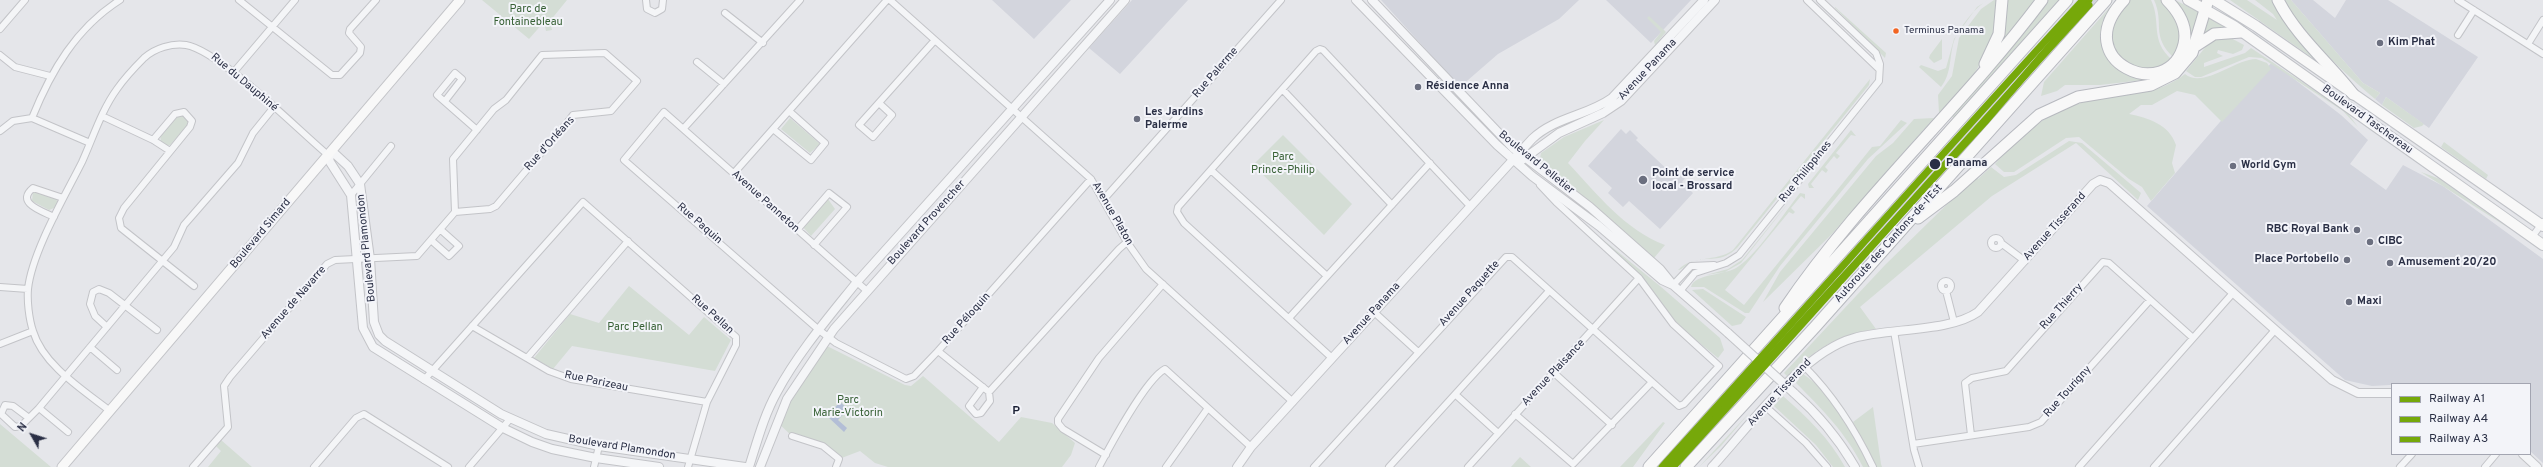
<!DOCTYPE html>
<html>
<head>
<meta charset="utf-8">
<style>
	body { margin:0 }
	#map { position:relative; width:2543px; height:467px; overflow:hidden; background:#e5e6ea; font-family:Overpass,sans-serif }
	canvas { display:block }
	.legend { position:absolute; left:2391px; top:383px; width:140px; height:72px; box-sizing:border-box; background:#f3f4f9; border:1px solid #a3a5b1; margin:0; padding:5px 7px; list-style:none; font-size:12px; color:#2a2f45 }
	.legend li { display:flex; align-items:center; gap:8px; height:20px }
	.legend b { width:20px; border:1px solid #a3a5b1 }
	.north { position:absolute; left:12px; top:415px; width:40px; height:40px; -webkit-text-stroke:3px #f3f4f9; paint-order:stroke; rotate:309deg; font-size:11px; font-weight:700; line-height:16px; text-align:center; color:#2a2f45 }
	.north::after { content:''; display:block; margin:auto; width:14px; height:18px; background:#2a2f45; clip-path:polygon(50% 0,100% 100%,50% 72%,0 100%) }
</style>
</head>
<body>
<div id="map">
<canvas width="2543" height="467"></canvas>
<ul class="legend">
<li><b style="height:5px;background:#76a80a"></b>Railway A1</li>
<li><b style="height:5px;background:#76a80a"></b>Railway A4</li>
<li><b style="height:5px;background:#76a80a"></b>Railway A3</li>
</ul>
<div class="north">N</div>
</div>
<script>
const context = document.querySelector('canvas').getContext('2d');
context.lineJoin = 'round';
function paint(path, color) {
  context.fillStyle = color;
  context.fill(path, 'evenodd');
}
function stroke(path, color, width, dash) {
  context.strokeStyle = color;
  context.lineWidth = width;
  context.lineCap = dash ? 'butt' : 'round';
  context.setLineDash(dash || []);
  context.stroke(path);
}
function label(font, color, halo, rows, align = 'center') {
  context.font = font + ' Overpass,sans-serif';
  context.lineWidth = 4;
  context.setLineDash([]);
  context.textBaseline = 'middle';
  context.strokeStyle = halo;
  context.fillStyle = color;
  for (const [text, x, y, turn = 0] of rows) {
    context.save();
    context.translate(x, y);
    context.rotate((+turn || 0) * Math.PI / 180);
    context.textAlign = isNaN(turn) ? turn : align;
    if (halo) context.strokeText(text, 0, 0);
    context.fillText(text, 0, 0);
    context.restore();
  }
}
paint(new Path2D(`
	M992 0H1071L1034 39Z
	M1132 0H1188L1120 74 1089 48Z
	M1381 0H1579L1559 19 1498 54 1460 87Z
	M1606 0H1691L1651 43Z
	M2077 0H2097L1675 467H1658Z
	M2291 0H2313L2335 18 2346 0H2388L2478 57 2429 128 2386 97 2382 105 2375 99 2380 93 2363 83Z
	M2272 62 2341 115 2368 140 2350 164 2386 190 2403 165 2443 186 2543 259V463L2530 451V384L2425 383 2372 386 2345 380 2147 206Z
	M1621 129 1626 134 1630 130 1638 138 1636 140 1673 175 1677 171 1685 178 1682 182 1693 193 1660 229 1629 201 1623 207 1608 193 1612 188 1588 166Z`), '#d3d5dd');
paint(new Path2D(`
	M482 0H567L550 21 552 30 546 31 544 22 529 39Z
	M1988 0C1975 7 1959 28 1954 41 1949 57 1952 73 1941 87L1919 67 1921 65 1938 71 1946 68 1954 39 1977 7Z
	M1994 0H1998C1997 12 1997 26 1993 37 1985 60 1960 99 1939 113L1938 95 1952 76 1959 38 1981 9Z
	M2005 0H2036L1999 49Z
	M2046 0H2059L1953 118 1952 116Z
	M2116 0H2120L2107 52 2152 79 2100 85H2065L2057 91 2041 96 2044 82Z
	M2128 0H2151C2162 23 2149 39 2172 60L2167 64 2146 71 2120 60 2110 35 2120 9Z
	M2154 0H2161C2180 15 2188 36 2174 58 2150 35 2165 24 2154 0Z
	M2230 0H2247L2277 20 2273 14 2255 0H2273L2324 66Z
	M2284 0H2291L2363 83 2380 93 2375 99C2341 70 2307 39 2284 0Z
	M2177 1 2199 12 2188 52 2186 51 2175 4Z
	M1835 7 1886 53 1885 58 1835 8Z
	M1649 16 1666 32 1655 45 1654 41 1661 32 1647 18Z
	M2209 18 2228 28 2206 35 2204 33Z
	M2229 37 2244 45 2242 50 2233 54 2218 50 2217 53 2223 56 2204 63V67L2245 53 2251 48 2346 111 2358 127 2343 111 2262 58 2249 57 2201 77H2195L2186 71 2212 39Z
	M1942 39V59L1934 63 1929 58 1930 55Z
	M2256 59 2267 63 2271 69 2222 122 2195 95 2177 91 2152 105H2141L2129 114C2148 118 2169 124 2176 145L2172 163 2175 173 2151 201 2142 187 2129 179 2079 137 2066 138 2014 172H2004L1995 164C2023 131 2055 106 2098 99 2130 93 2158 95 2185 74 2203 89 2233 60 2256 59Z
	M1870 79 1869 85 1737 248C1721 263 1712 256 1694 261 1688 263 1682 270 1678 270 1694 254 1715 263 1733 250Z
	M2386 97 2424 124 2422 126 2414 128 2382 105Z
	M183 115 189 121 188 125 170 145 165 146 161 141 160 136 176 116Z
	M790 118 820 144 810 153 781 129Z
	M1934 118 1833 233 1763 302 1780 272 1876 156 1893 143 1914 119Z
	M1604 120 1585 141 1568 163C1597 194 1625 230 1665 245L1654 258 1595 206 1539 164 1541 153 1564 137Z
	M1901 120 1907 123 1868 159 1780 266 1749 313H1745L1704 287H1691C1694 273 1727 276 1739 266 1758 253 1785 212 1800 193L1805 194V199L1801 196 1791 208 1795 212 1793 214 1789 212 1725 290 1744 305 1872 147 1880 146Z
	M1851 130 1856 136 1851 135 1836 153 1840 156 1837 159 1834 156 1825 167 1828 170 1826 173 1822 170 1811 184 1814 188H1809L1808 184Z
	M1283 135 1352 204 1324 235 1253 165Z
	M2069 141 2082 143 2141 193 2138 200 2076 143 1992 196 1860 307 1876 329C1839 334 1812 350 1788 377L1784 373 1885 265 1976 176 1978 179 1991 167 2004 177 2016 175Z
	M2444 142 2488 175 2486 179 2441 147Z
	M2421 172 2440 179 2510 229Z
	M33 191 55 198 58 202 54 208 49 210 32 201Z
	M1794 196 1741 263 1725 272 1706 275 1728 269 1742 260Z
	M828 199 835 209 811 236 802 226Z
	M1570 213 1660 286 1720 338 1724 350 1718 358 1674 322 1642 277Z
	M629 286 689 335 704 317 731 340 715 371 572 346 553 369 534 358 570 314 599 323Z
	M1703 289 1746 317 1741 324 1732 326 1692 290Z
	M825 345 905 385 911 386 923 376 999 442 1021 417 1052 423 1075 443 1071 455 1062 467H888L875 463 860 451 839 459 823 446 792 436 777 422Z
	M1803 374C1834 394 1857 434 1869 467H1863C1846 433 1822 409 1796 383Z
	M1783 396C1808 418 1829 438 1845 467H1833L1816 445 1774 406Z
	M1873 407 1881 464 1882 467H1876L1853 422Z
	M1750 412 1721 446 1699 467Z
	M1663 422 1665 423 1633 467H1620Z
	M0 424 51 467H0Z
	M221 440 252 467H208L221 451 216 446Z
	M1520 457 1531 467H1511Z`), '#d4ddd5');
paint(new Path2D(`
	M840 402 848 409 838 420 847 428 844 432 827 416Z`), '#b3bed6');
const minor = new Path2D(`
	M239 0 332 75H340L360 53 361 47 349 33 350 29 376 0
	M646 0 647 9 655 13 662 9 663 0
	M890 0 1091 179 1127 242 1146 269 1293 402
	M1807 0 1879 69
	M2458 0 2543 54
	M725 13 763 43
	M0 29 25 0
	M2458 35 2474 10
	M2528 44 2543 20
	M0 55 15 67 50 76
	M697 62 724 84
	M233 73 295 0
	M1283 90 1392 205
	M445 101 462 79 455 73 437 95 477 130
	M879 103 892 115 873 137 859 125 935 40
	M102 116 153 140 170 151
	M32 118C51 71 76 28 120 0
	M684 128 800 0
	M773 129 811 160 825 143 789 111
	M0 131 13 121 32 118 90 143
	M153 140 175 114 184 112 192 121 190 127 124 208 119 218 121 228 194 286
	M1212 171 1327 276
	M734 173 887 0
	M351 195 391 146
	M1104 199 1281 0
	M54 217C42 211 15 203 33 188L63 198
	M797 230 829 193 847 207 814 245
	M2532 237 2543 222
	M1991 243a5 5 0 1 1 10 0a5 5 0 1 1-10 0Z
	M432 241 449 256 459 246 441 230
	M2001 243 2025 261
	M1941 286a5 5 0 1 1 10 0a5 5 0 1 1-10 0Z
	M1673 285 1691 266 1714 265
	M0 287 28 289
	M867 291 664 112 624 160 819 330 836 343 906 379 914 376 938 351 1091 179
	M1680 291 1695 273 1726 263 1739 255 1879 81 1880 64 1876 53 1820 0
	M1946 291 1954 322
	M1374 312 1418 352
	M1289 318 1430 163
	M472 326 549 371 571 379 707 402
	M107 327 95 316 90 304 93 292 99 289 109 293 157 330
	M1894 331 1914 450 1919 467
	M0 344 33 331
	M90 347 117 370
	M938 351 989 392 1119 249 1127 242
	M527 358 628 241
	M1332 358 1184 223 1177 212 1178 207 1316 51 1320 49 1323 50 1470 206
	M1804 366C1834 396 1855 429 1873 467
	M1553 372 1612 425
	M424 380 583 202 736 337V345L707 402 688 467
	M983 387 969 406 976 414 981 413 990 401 989 392
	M1456 395 1498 433
	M1766 407 1806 443 1827 467
	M39 408 68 432
	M110 411C83 390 43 365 33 331 29 319 27 301 28 289 32 252 65 196 82 162 93 138 101 111 117 89 124 79 135 67 144 58 155 48 172 43 186 45 220 51 298 130 328 155
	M1515 414 1573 464 1652 382
	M29 418 13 406 5 405 1 414 15 427 21 426 39 408 174 247 184 225 238 163 253 133 274 107
	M1971 435 1965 383 1972 378 2006 371 2103 262 2109 263 2193 338
	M792 436 823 446 839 459 836 467
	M1913 444 2029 427 2041 422 2150 300
	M1106 455 1063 429 1058 423V419L1099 358 1163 284
	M193 467 228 427 224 386 230 377 327 264 335 260 417 256 455 212 453 159 494 109 506 100 542 55 605 53 637 81 611 111 573 115 570 119 496 206 490 209 455 212
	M314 467 356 418 364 414 448 467
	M469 467 510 419
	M594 467 599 446
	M1099 467C1110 446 1146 379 1165 369L1251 447
	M1166 467 1208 408
	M1314 467 1506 257H1512L1679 406 1684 404 1719 366 1673 324 1639 278 1556 202 1540 185
	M1389 467 1549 291
	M1468 467 1639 278
	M2079 467 2233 293
	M2154 467 2275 330
	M2400 467 2412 454
	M2485 467 2496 454`);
const tertiary = new Path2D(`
	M1356 0 1497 145 1532 176 1599 226 1662 280 1673 285 1728 333
	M1372 0 1513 148 1590 207 1660 269 1673 285
	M1522 160 1559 133 1603 113 1621 101 1715 0
	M1794 393C1819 415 1838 438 1855 467
	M2523 454 2537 467
	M659 467 596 458 552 449 532 442 503 428 373 347 363 328 351 195 330 162 328 155 335 154 348 166 360 184 370 259 374 322 379 335 385 341 501 414 546 434 599 446 745 467
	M749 467C757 442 764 415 777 392 798 353 828 318 856 283L1110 0
	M760 467 787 399 834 329 1125 0
	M1237 467 1251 447 1532 139C1555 117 1587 116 1612 98L1704 0
	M1712 467C1749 427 1802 352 1854 338 1889 328 1950 332 1978 312L2093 184 2100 180 2109 183 2332 380 2358 393H2392`);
const secondary = new Path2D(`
	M62 467 460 0`);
const primary = new Path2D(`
	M2188 0 2234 26 2543 245
	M2214 0 2256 26 2543 226`);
const motorway = new Path2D(`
	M2124 0C2066 61 2169 106 2184 44 2188 26 2179 12 2167 0
	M2278 0C2296 36 2329 63 2353 94
	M2194 47 2214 34 2241 32
	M1985 64 1999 34 2002 0
	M1918 218 1954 191 2039 115 2078 97 2151 85 2175 73 2192 53 2208 0
	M1785 308C1860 197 1962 107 2042 0
	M1649 467 2067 0
	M1686 467 1815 327 2106 0`);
stroke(minor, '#c3c4c8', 8);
stroke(tertiary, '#c3c4c8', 10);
stroke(secondary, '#c3c4c8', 11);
stroke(primary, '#c1c3c8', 12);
stroke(motorway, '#b7b9bf', 13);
stroke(minor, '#f4f5f7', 6);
stroke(tertiary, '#f4f5f7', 8);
stroke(secondary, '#f8f8f8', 9);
stroke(primary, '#f8f8f8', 10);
stroke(motorway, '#f8f8f8', 11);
const tertiaryBridge = new Path2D(`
	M1728 333 1794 393`);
stroke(tertiaryBridge, '#c3c4c8', 10, []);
stroke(tertiaryBridge, '#f4f5f7', 8);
stroke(new Path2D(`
	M1669 467 1985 122 2089 0`), '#76a80a', 7);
stroke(new Path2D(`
	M1662 467C1803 312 1941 154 2083 0`), '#76a80a', 7);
stroke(new Path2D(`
	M1673 467C1813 314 1949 158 2089 5`), '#76a80a', 7);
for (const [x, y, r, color] of [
	[1896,31,3.5,"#f26522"],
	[2380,43,4,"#6b6f7f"],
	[1418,87,4,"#6b6f7f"],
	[1137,119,4,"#6b6f7f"],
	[1935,164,6,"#2a2f45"],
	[2233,166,4,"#6b6f7f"],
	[1643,180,5,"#6b6f7f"],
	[2357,230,4,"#6b6f7f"],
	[2370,242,4,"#6b6f7f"],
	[2347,260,4,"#6b6f7f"],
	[2390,263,4,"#6b6f7f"],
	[2349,302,4,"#6b6f7f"]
]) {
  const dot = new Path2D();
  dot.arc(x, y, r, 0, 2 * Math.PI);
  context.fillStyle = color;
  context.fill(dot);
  stroke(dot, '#f3f4f9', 1.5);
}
label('10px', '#2a2f45', '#f3f4f9', [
	["Terminus Panama",1904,31]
], 'left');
label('11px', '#386136', '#f3f4f9', [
	["Parc de",528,10],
	["Fontainebleau",528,23],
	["Parc",1283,158],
	["Prince-Philip",1283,171],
	["Parc Pellan",635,328],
	["Parc",848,401],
	["Marie-Victorin",848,414]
]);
label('bold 11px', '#2a2f45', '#f3f4f9', [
	["Kim Phat",2388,43],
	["Résidence Anna",1426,87],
	["Les Jardins",1145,113],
	["Palerme",1145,126],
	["World Gym",2241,166],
	["Point de service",1652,174],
	["local - Brossard",1652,187],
	["RBC Royal Bank",2349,230,"right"],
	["CIBC",2378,242],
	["Place Portobello",2339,260,"right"],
	["Amusement 20/20",2398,263],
	["Maxi",2357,302]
], 'left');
label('11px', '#2a2f45', '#f3f4f9', [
	["Avenue Panama",1648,70,-47],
	["Rue Palerme",1216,73,-49],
	["Rue du Dauphiné",244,83,40],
	["Boulevard Taschereau",2367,120,36],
	["Rue d'Orléans",550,144,-48],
	["Boulevard Pelletier",1536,163,39],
	["Rue Philippines",1806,172,-51],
	["Avenue Panneton",765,202,42],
	["Avenue Platon",1112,214,60],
	["Boulevard Provencher",927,223,-48],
	["Rue Paquin",699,224,41],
	["Avenue Tisserand",2055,227,-48],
	["Boulevard Simard",261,234,-50],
	["Autoroute des Cantons-de-l'Est",1889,244,-48],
	["Boulevard Plamondon",367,248,-96],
	["Avenue Paquette",1470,294,-48],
	["Avenue de Navarre",294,303,-49],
	["Rue Thierry",2062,307,-48],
	["Avenue Panama",1372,314,-48],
	["Rue Pellan",712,315,42],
	["Rue Péloquin",967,319,-48],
	["Avenue Plaisance",1554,373,-47],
	["Rue Parizeau",596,382,12],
	["Rue Tourigny",2068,392,-48],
	["Avenue Tisserand",1780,393,-47],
	["Boulevard Plamondon",622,448,9]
]);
label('bold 11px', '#2a2f45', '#f3f4f9', [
	["Panama",1946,164]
], 'left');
label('bold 12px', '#1c2136', '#f3f4f9', [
	["P",1016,412]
]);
</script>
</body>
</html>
